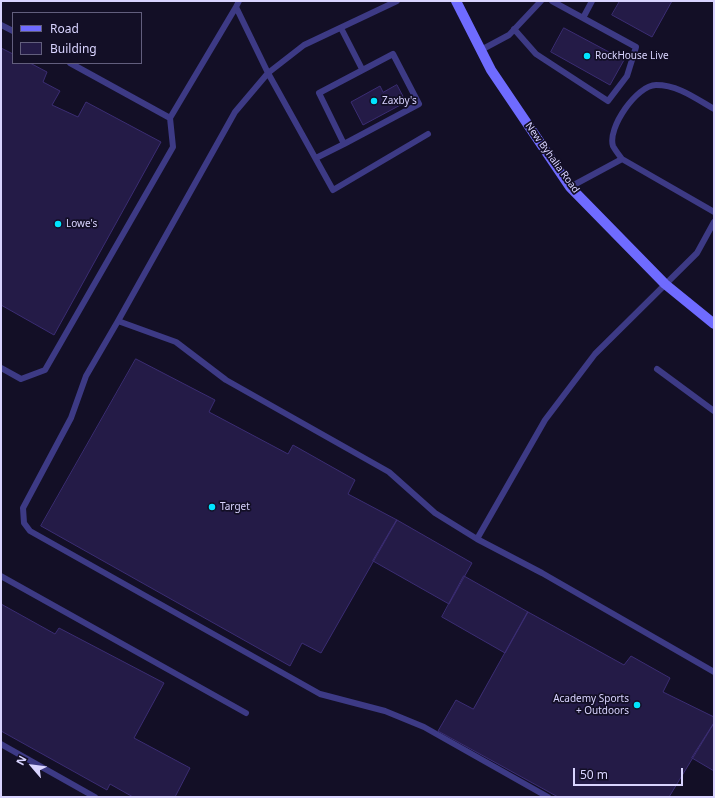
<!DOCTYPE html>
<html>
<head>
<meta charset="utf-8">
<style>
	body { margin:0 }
	#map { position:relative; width:715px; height:798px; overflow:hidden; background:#130f26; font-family:"Noto Sans",sans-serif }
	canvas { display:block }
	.frame { position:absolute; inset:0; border:2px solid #d9d4ff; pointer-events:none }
	.legend { position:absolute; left:12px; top:12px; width:130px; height:52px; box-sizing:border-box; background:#130f26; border:1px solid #625e7d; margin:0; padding:5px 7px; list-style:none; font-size:12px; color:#d9d4ff }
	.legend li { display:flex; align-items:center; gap:8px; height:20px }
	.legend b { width:20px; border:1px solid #625e7d }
	.north { position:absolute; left:12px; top:746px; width:40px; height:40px; -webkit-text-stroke:3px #130f26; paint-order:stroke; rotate:298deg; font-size:11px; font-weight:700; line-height:16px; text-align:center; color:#d9d4ff }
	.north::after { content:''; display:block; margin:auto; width:14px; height:18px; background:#d9d4ff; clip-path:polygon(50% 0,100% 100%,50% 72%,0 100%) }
	.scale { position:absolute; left:573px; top:768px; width:110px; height:18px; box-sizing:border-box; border:2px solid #d9d4ff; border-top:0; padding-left:5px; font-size:12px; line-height:14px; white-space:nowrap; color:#d9d4ff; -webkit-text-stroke:3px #130f26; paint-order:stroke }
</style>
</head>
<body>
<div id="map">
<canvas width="715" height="798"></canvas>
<div class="frame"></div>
<ul class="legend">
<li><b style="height:5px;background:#6f6bff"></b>Road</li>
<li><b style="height:11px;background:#241b47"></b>Building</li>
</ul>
<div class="north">N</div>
<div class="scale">50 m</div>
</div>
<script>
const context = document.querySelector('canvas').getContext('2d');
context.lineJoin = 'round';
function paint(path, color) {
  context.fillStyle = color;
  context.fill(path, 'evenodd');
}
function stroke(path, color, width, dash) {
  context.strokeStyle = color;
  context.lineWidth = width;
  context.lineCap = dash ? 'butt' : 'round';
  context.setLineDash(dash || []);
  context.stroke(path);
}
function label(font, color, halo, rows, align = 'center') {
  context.font = font + ' "Noto Sans",sans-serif';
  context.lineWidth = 3.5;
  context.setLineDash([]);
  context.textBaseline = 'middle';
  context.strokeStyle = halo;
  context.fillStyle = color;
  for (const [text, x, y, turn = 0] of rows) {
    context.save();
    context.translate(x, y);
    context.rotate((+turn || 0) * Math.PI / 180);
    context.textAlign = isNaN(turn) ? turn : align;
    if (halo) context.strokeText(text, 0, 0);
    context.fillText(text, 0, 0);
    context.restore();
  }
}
const building = new Path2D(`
	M620 1H672L652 37 612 15Z
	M564 28 624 60 610 85 551 52Z
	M1 48 13 54V63H30L47 72 43 82 60 91 52 105 78 117 86 102 161 142 54 335 1 305Z
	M397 85 406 102 363 125 351 102 380 86 383 92Z
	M136 359 215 400 209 412 288 454 293 445 355 480 348 494 397 520 321 653 302 643 290 666 41 526Z
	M397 520 472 563 449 604 373 561Z
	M464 576 528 612 505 653 442 617Z
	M1 604 55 634 59 628 164 683 134 738 190 768 175 797H133L110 784 107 790 1 731Z
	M528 612 624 665 631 656 670 678 663 692 714 717V723L669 797H558L438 731 456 700 473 709Z
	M714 723V771L692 758Z`);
paint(building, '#241b47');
stroke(building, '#3b2d73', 1);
stroke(new Path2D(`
	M239 1 236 7 268 73 333 190 428 134
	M397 1 304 45 268 73 235 112 118 321 176 342 226 380 389 472 435 513 477 539 542 573 714 672
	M583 18 592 1
	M1 25 13 31
	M341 28 362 69
	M514 29 536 54 608 101 627 76 636 47 552 1
	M481 50 509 35 541 1
	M393 54 419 104 344 144 319 93Z
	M70 63 170 118 236 7
	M714 109C695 98 678 85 656 85 637 85 607 128 613 146 615 150 619 155 622 159L714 212
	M316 158 344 144
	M570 187 622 159
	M118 321 86 376 71 418 23 508 24 523 30 531 320 694 385 711 424 727 548 797
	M1 368 21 379 45 370 173 147 170 118
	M657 369 714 411
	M477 539 545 420 595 354 697 253 714 222
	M1 576 246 713
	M1 744 95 797`), '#3d3a85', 6);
stroke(new Path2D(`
	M456 1 491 70 570 187 665 284 714 324`), '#6f6bff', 10);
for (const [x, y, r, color] of [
	[587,56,4,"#00e5ff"],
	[374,101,4,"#00e5ff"],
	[58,224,4,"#00e5ff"],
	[212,507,4,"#00e5ff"],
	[637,705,4,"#00e5ff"]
]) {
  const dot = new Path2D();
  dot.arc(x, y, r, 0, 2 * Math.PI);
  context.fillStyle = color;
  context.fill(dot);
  stroke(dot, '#130f26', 1.5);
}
label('10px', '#d9d4ff', '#130f26', [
	["RockHouse Live",595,56],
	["Zaxby's",382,101],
	["Lowe's",66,224],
	["Target",220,507],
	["Academy Sports",629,699,"right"],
	["+ Outdoors",629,711,"right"]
], 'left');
label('10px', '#d9d4ff', '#130f26', [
	["New Byhalia Road",552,158,54]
]);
</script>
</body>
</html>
